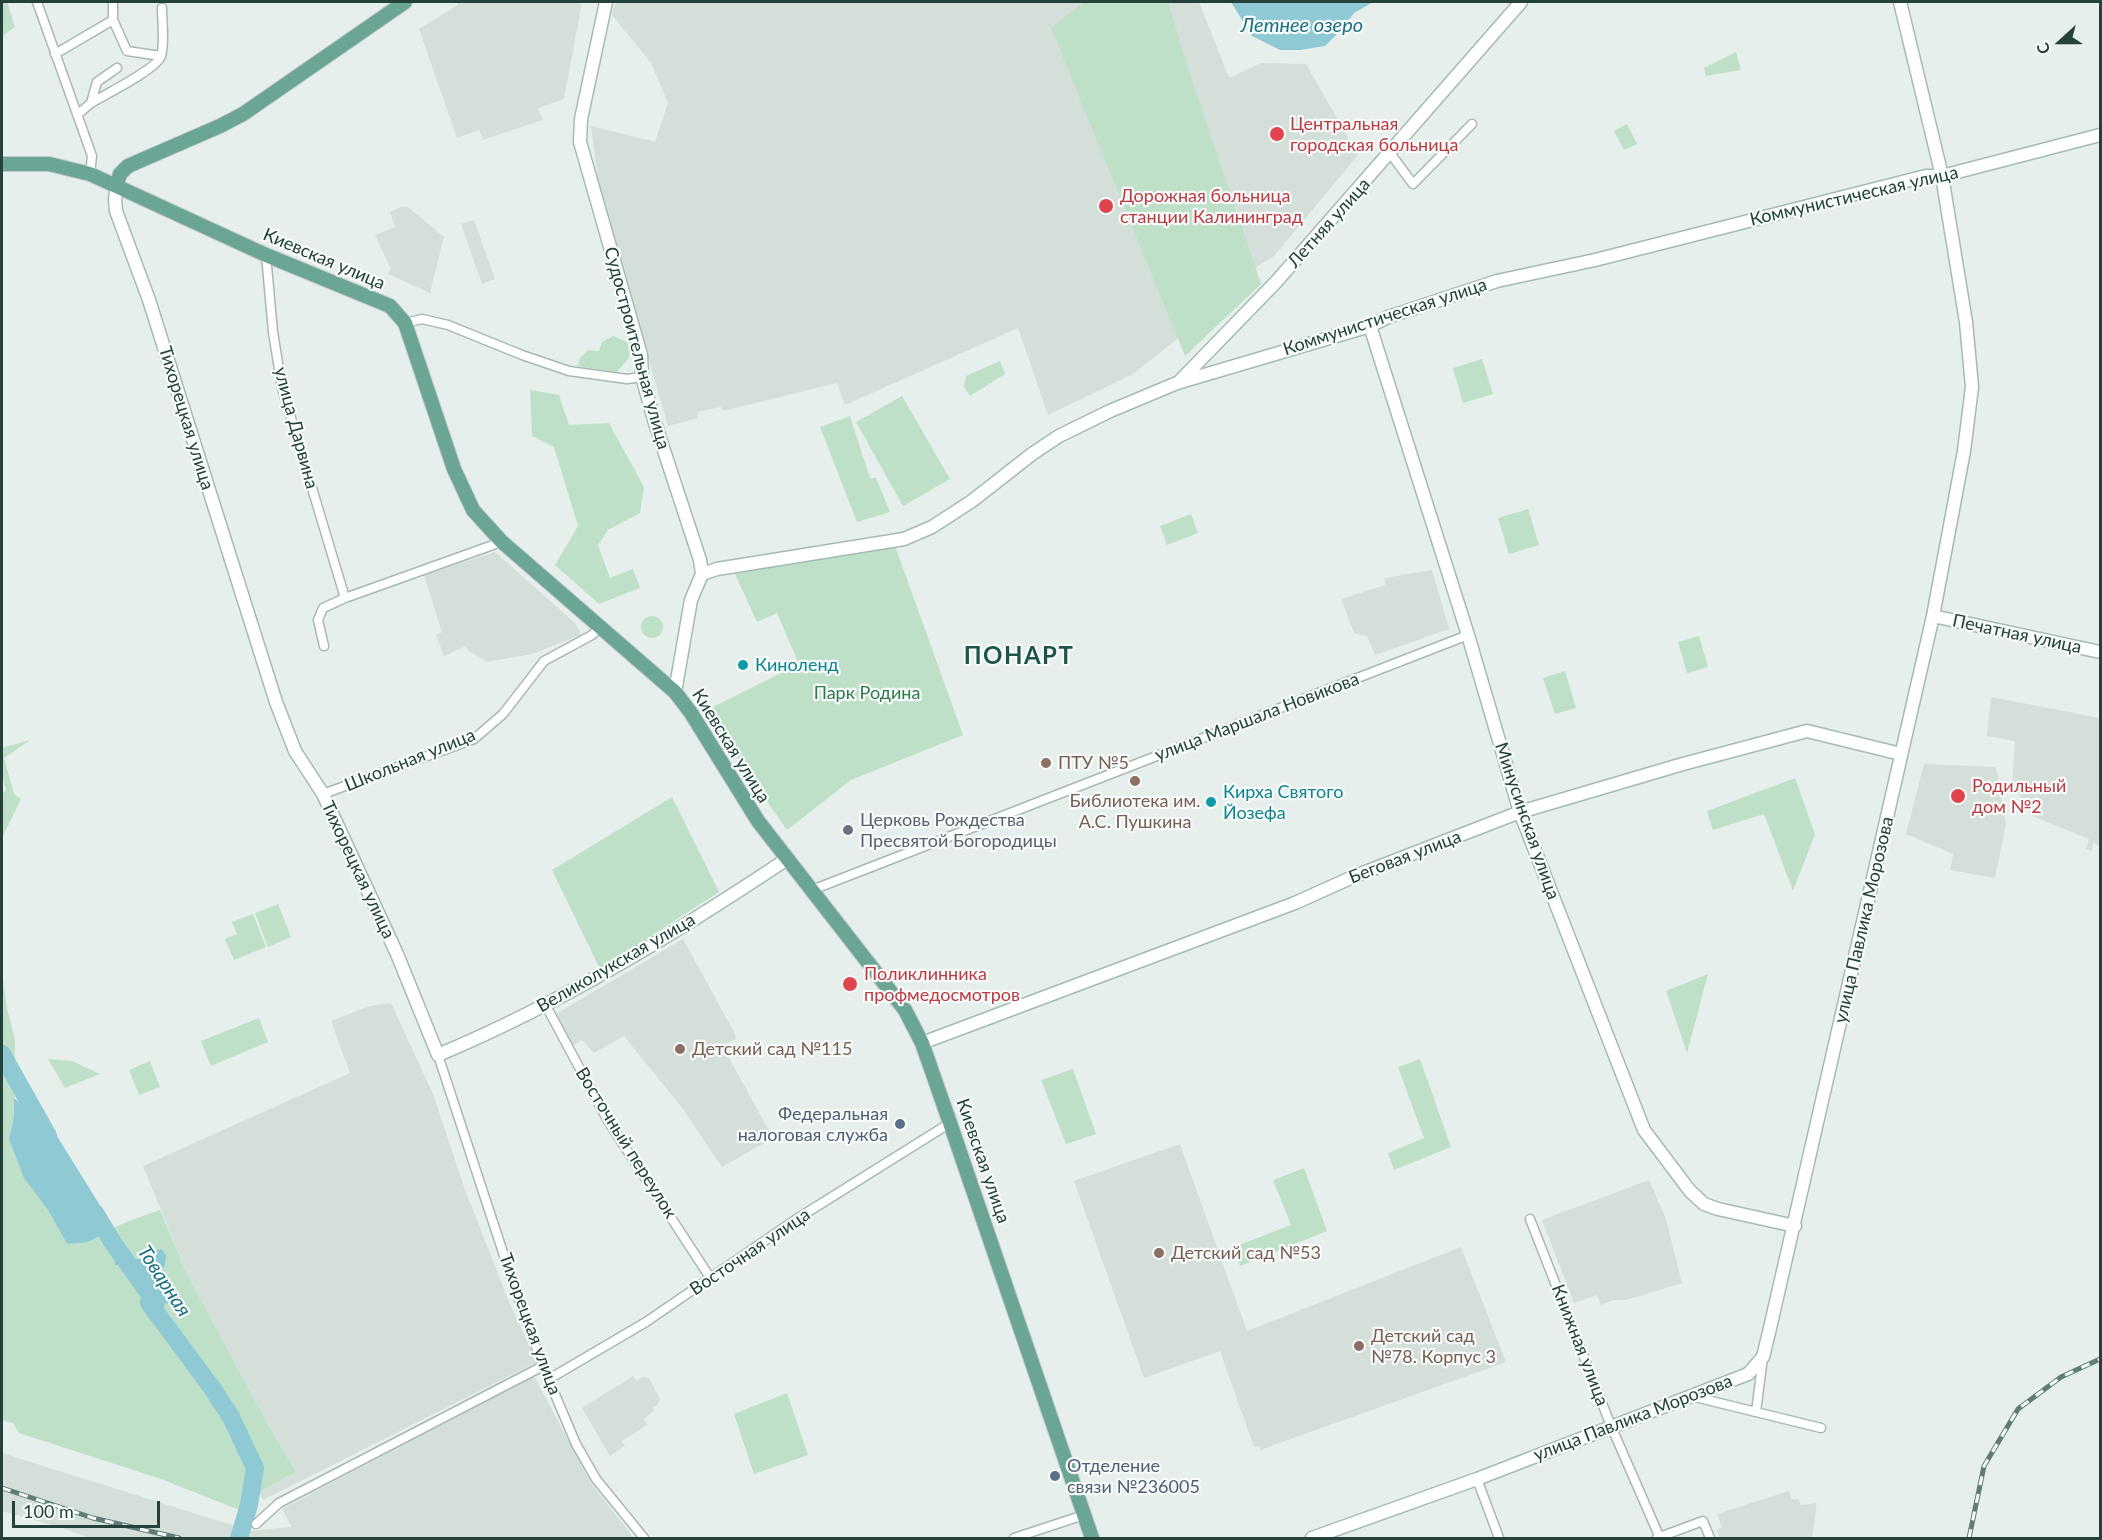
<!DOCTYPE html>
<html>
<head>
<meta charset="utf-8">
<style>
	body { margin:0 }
	#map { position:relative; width:2102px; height:1540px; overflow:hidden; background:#e6efeb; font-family:Lato,sans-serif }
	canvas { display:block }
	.frame { position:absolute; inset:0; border:3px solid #24423a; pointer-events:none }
	.north { position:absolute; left:2030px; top:12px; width:60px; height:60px; -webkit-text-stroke:4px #f7fbf9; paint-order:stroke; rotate:249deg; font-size:16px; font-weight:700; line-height:24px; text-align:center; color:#24423a }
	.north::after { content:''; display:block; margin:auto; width:21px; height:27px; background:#24423a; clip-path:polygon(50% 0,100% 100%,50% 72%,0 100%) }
	.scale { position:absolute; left:12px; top:1501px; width:148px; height:27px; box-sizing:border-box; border:3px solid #24423a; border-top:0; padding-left:8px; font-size:18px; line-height:21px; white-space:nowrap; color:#24423a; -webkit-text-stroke:4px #f7fbf9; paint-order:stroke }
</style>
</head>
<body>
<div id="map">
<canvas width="2102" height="1540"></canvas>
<div class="frame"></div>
<div class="north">С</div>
<div class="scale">100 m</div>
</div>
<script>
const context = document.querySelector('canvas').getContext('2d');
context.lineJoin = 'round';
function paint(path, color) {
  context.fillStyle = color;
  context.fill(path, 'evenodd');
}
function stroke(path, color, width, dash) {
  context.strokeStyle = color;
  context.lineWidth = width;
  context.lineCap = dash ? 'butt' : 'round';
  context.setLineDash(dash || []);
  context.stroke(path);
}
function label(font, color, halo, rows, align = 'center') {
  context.font = font + ' Lato,sans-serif';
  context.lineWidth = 4.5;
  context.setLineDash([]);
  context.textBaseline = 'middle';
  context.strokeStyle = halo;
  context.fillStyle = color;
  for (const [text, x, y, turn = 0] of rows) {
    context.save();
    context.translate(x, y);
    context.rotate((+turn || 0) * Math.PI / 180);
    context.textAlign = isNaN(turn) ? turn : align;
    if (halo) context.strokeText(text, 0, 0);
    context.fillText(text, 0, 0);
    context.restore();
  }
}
paint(new Path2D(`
	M457 2H582L564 99 538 108 543 120 483 140 479 130 457 138 419 29 458 5Z
	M616 2H1199L1229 78 1261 63 1306 64 1358 155 1274 256 1248 272 1251 280 1133 374 1048 415 1018 328 845 405 837 383 723 411 721 407 697 412 698 418 668 426 599 187 591 126 655 142 668 103 651 63 612 15Z
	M401 207H408L444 237 430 293 388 274 391 269 375 235 395 227 390 212Z
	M474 220 495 279 482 284 461 224Z
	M495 552 576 624 581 635 532 654 487 662 468 650 466 646 444 656 436 635 442 632 424 575Z
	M1432 570 1449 629 1375 655 1367 636 1354 633 1341 599 1385 585V578Z
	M1991 697 2100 718V846L2093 843 2092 851 2086 849 2089 839 2030 815 2027 806 2012 785 2015 741 1987 736Z
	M1924 764 1996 767 2006 825 1995 878 1950 870 1953 854 1906 834Z
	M683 939 734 1032 736 1039 722 1045 773 1138 722 1167 683 1109 624 1036 594 1053 582 1040 572 1046 556 1014Z
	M391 1003 433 1094 465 1190 509 1302 537 1362 263 1500 259 1492 296 1472 266 1421 188 1276 143 1166 350 1073 331 1021 370 1006Z
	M1180 1144 1247 1331 1461 1247 1506 1362 1260 1450 1259 1446 1254 1447 1220 1351 1144 1378 1074 1181Z
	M1649 1180 1666 1219 1682 1283 1626 1300H1613L1601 1305 1597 1295 1574 1303 1542 1220Z
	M534 1376 591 1483 634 1538H247L249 1531 292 1527 282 1509Z
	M633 1376 636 1381 643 1377 649 1378 660 1399 658 1404 653 1407 654 1411 644 1419 647 1425 622 1441 625 1446 610 1456 582 1408Z
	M2 1453 235 1526 232 1538H90L62 1528 2 1511Z
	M1789 1491 1792 1500 1798 1499 1801 1505 1817 1503 1812 1538H1720L1717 1530 1722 1527 1717 1514Z`), '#d4dfda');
paint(new Path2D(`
	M2 2H7L15 27 2 36Z
	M1084 2H1168L1188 68 1261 284 1185 356 1051 28Z
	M1736 52 1741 70 1706 76 1704 68Z
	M1627 124 1637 144 1624 150 1614 131Z
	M613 336 627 342 630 347 629 358 617 372 577 366 581 357 588 350 599 351 602 342Z
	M1482 359 1493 394 1463 403 1453 368Z
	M1000 361 1005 374 970 396 964 387 966 376Z
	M530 390 559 395 569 425 609 423 644 487 640 513 608 530 598 545 610 578 633 569 640 588 599 604 555 565 578 526 554 447 532 436Z
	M902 396 950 479 903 506 856 422Z
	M850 416 870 478H876L890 512 857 522 820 427Z
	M1528 509 1539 545 1509 554 1498 518Z
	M1191 514 1198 533 1167 545 1160 526Z
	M894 543 963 735 851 780 787 830 705 711 799 664 777 613 757 622 735 574Z
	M641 627a11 11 0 1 1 22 0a11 11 0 1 1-22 0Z
	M1699 636 1708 667 1687 673 1678 642Z
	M1565 671 1576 708 1555 714 1543 678Z
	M30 740 4 758 14 794 21 799 2 838V794L6 790 2 774V748Z
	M1795 778 1815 834 1793 891 1764 814 1713 830 1707 811Z
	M672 797 719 892 600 969 552 870Z
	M278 904 291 937 268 947 255 913Z
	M253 914 266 947 234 960 225 939 237 934 232 922Z
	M2 972 7 1009 15 1039 14 1116 9 1139 67 1244C93 1241 98 1236 120 1225 132 1219 147 1215 160 1210L188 1276 266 1421 296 1472 259 1492 242 1511 161 1479 19 1433 13 1423 2 1420ZM118 1241 123 1254 133 1259H145L157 1273 171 1295 165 1304 149 1303 145 1295 137 1287 134 1277 123 1265Z
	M1708 974 1687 1053 1666 991Z
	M259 1018 268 1042 211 1066 201 1041Z
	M48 1059 72 1061 100 1074 65 1088Z
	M1420 1059 1451 1147 1394 1170 1388 1153 1424 1138 1398 1067Z
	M150 1061 160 1087 139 1095 129 1070Z
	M1073 1069 1096 1134 1066 1144 1041 1080Z
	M1304 1168 1327 1231 1240 1266 1234 1247 1291 1225 1273 1180Z
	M787 1393 808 1455 754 1474 734 1414Z`), '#bfe0c8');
paint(new Path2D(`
	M1231 2H1373L1354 13 1338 33 1325 46 1300 50H1280L1252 36Z
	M14 1098 52 1128 114 1228 88 1242 67 1244 48 1210 24 1178 9 1139 14 1116Z
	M118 1241 123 1254 133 1259H145L147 1254 161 1249 166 1255 165 1265 157 1274C162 1283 171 1292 171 1302L165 1304 162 1312 149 1303 145 1295 137 1287 134 1277 124 1265H115L113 1243Z`), '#8ec9d4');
stroke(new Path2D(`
	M2 1054 48 1136
	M95 1213 113 1243 151 1296 149 1303 212 1388 231 1417 255 1468 249 1505 239 1538`), '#8ec9d4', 18);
const street = new Path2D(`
	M37 2 92 156 90 174
	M113 2V20
	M55 54 113 20 127 51 161 56
	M91 103C104 95 157 69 161 56 165 44 162 21 162 8
	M77 115 91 103 97 82 117 68
	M1390 153 1413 184 1472 124
	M266 255 273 332 282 388 345 598
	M405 323 422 319 448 325 522 355 569 371 627 379 642 377
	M324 646 318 620 323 608 345 598 493 545 501 541
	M323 794 474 739 503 714 544 661 592 635 600 627
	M812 890 1468 635
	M545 1004 608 1121 711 1279
	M438 1055 515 1289 543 1366 576 1444 596 1479 644 1538
	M1530 1219 1611 1426 1660 1538
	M549 1379 646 1322 795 1220 950 1123
	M1691 1396 1821 1428
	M1756 1412 1763 1357
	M1477 1479 1499 1538
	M256 1524 279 1503 543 1366
	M1014 1538 1084 1515
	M1657 1538 1703 1521 1710 1538`);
const secondary = new Path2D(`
	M606 2 581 119 580 142 641 355 642 377 655 423 700 560 702 574 691 600 675 692
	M117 184 115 200 116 211 149 300 276 702 295 751 323 794 397 954 438 1055C562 1003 676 933 787 859
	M1370 326 1468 635 1520 812 1644 1130 1690 1191 1704 1204 1718 1209 1795 1226
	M1178 383 1276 282 1521 2
	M702 574 717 569 904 539 932 527 972 501 1032 454 1059 436 1110 411 1177 383 1370 326 1388 317 1497 281 1595 260 1926 176H1942L2100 135
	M1933 616 2100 652
	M922 1043 1295 903 1355 876 1520 812 1683 764 1807 731 1901 754
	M1312 1538 1477 1479 1748 1374 1763 1357 1770 1328 1933 616 1964 451 1972 387 1966 322 1942 176 1900 2`);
const primary = new Path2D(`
	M2 164H49L90 174 266 255 390 306 405 323 454 469 473 510 501 541 675 692 691 713 758 821 905 1010 922 1043 950 1123 1092 1538
	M117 184 120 174 128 166 220 126 243 114 405 2`);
stroke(street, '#a8b8b2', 11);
stroke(secondary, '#a4bbb3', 15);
stroke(primary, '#c2cac8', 16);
stroke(street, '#fff', 8);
stroke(secondary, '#fff', 12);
stroke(primary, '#6aa596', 14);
const rail = new Path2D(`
	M2 1488 93 1518 179 1538
	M1969 1538 1984 1466 2018 1409 2061 1377 2100 1359`);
stroke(rail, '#5f7d75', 5);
stroke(rail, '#f7fbf9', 3, [9]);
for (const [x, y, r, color] of [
	[1277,134,8,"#e0444e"],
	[1106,206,8,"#e0444e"],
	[743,665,6,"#0f9aa8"],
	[1046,763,6,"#8d6e63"],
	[1135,781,6,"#8d6e63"],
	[1958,796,8,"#e0444e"],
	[1211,802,6,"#0f9aa8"],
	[848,830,6,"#6b7280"],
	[850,984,8,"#e0444e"],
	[680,1049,6,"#8d6e63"],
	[900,1124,6,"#5c6f8a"],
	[1159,1253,6,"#8d6e63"],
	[1359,1346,6,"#8d6e63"],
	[1055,1476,6,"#5c6f8a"]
]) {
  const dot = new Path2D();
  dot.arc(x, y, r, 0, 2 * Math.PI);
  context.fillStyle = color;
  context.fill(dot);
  stroke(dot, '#f7fbf9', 2);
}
label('18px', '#be3a42', '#f7fbf9', [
	["Центральная",1290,124],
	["городская больница",1290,145],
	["Дорожная больница",1120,196],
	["станции Калининград",1120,217],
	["Родильный",1972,786],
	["дом №2",1972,807],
	["Поликлинника",864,974],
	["профмедосмотров",864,995]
], 'left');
label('18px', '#24423a', '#f7fbf9', [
	["Коммунистическая улица",1854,196,-13],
	["Летняя улица",1329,223,-48],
	["Киевская улица",324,259,23],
	["Коммунистическая улица",1385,317,-18],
	["Судостроительная улица",637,348,75],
	["Тихорецкая улица",186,418,73],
	["улица Дарвина",296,428,75],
	["Печатная улица",2017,634,12],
	["улица Маршала Новикова",1257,717,-21],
	["Киевская улица",731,746,58],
	["Школьная улица",410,760,-22],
	["Минусинская улица",1527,821,71],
	["Беговая улица",1405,857,-21],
	["Тихорецкая улица",358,870,65],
	["улица Павлика Морозова",1864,920,-77],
	["Великолукская улица",616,963,-30],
	["Восточный переулок",626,1143,58],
	["Киевская улица",983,1161,71],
	["Восточная улица",750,1252,-34],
	["Тихорецкая улица",530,1324,70],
	["Книжная улица",1580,1345,69],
	["улица Павлика Морозова",1633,1418,-21]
]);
label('18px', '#0d838f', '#f7fbf9', [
	["Киноленд",755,665],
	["Кирха Святого",1223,792],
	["Йозефа",1223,813]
], 'left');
label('18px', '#2d7a4b', '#f7fbf9', [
	["Парк Родина",867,693]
]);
label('18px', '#785e54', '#f7fbf9', [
	["ПТУ №5",1058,763],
	["Библиотека им.",1135,801,"center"],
	["А.С. Пушкина",1135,822,"center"],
	["Детский сад №115",692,1049],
	["Детский сад №53",1171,1253],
	["Детский сад",1371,1336],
	["№78. Корпус 3",1371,1357]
], 'left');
label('18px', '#5b616d', '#f7fbf9', [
	["Церковь Рождества",860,820],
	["Пресвятой Богородицы",860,841]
], 'left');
label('18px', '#4e5e75', '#f7fbf9', [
	["Федеральная",888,1114],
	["налоговая служба",888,1135],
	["Отделение",1067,1466,"left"],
	["связи №236005",1067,1487,"left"]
], 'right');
label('italic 20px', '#1c6f80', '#f7fbf9', [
	["Летнее озеро",1302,26],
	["Товарная",164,1281,57]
]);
context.letterSpacing = '1.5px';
label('bold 24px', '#1f5548', '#f7fbf9', [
	["ПОНАРТ",1019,656]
]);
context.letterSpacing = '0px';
</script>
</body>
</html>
